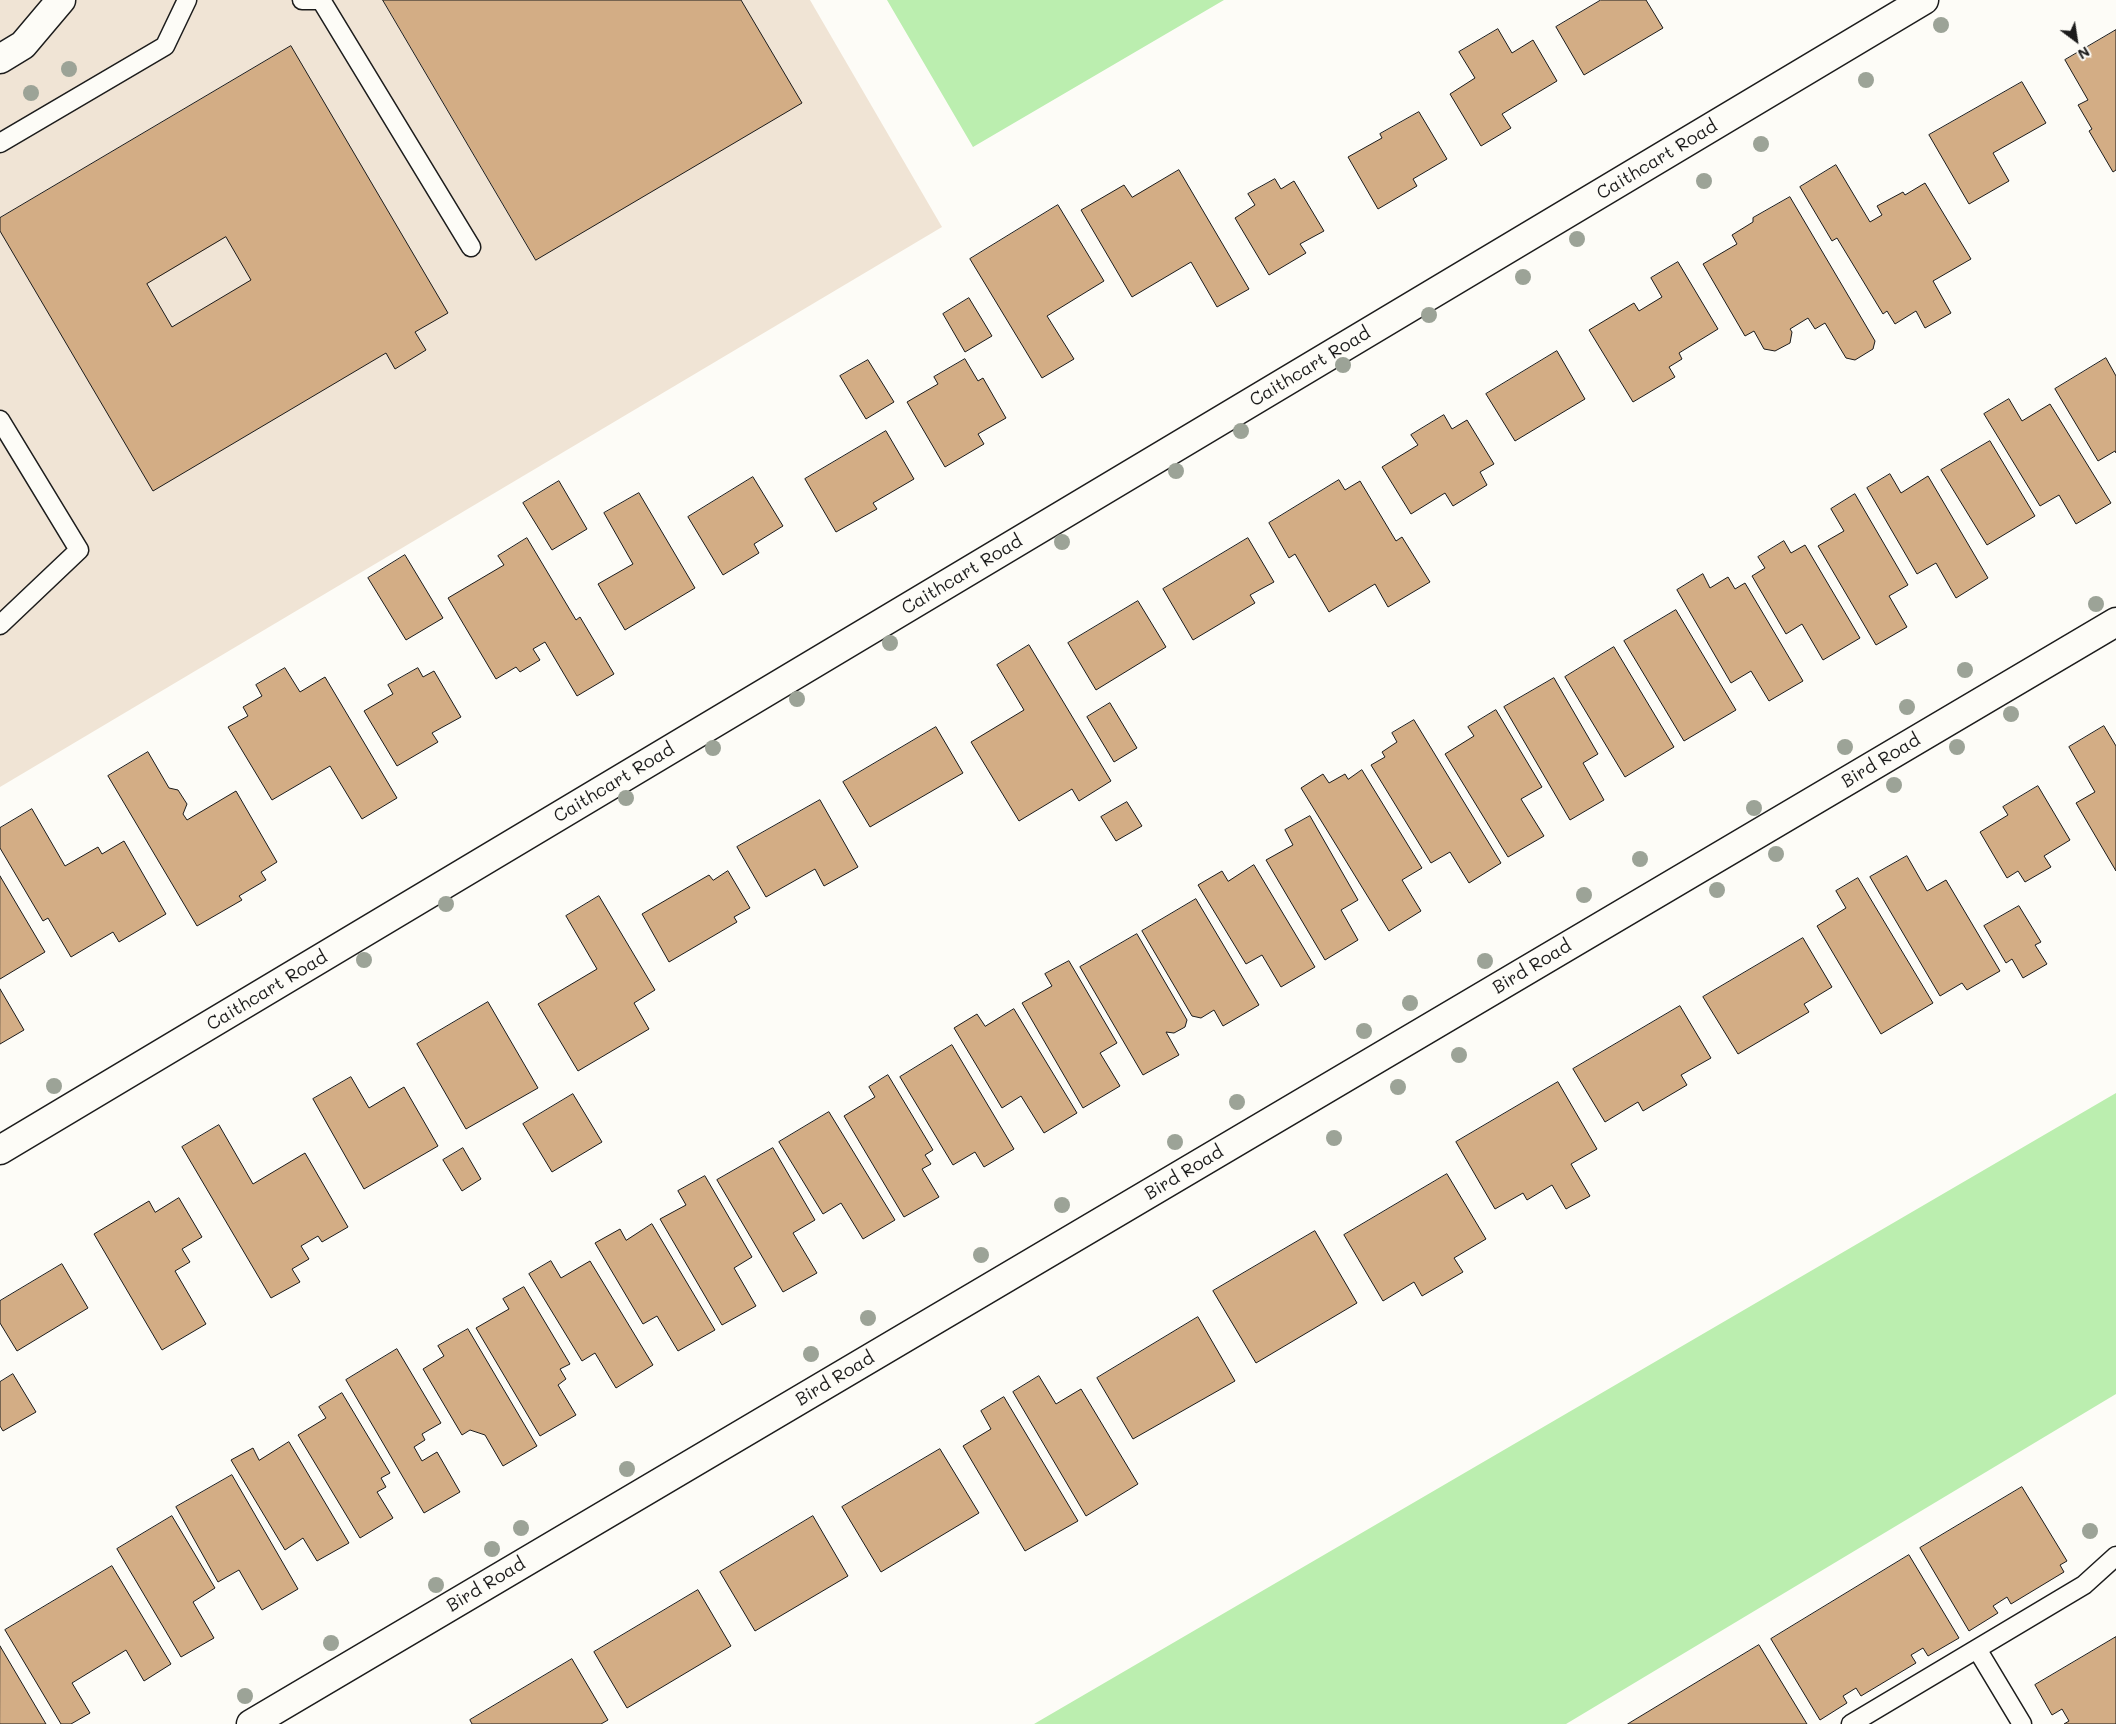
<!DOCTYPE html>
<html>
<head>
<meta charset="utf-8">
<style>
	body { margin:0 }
	#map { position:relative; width:2116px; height:1724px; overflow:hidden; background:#fdfcf7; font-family:Mali,sans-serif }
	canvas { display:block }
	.north { position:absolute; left:2051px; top:15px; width:50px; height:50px; -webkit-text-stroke:4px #fdfcf7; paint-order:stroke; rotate:149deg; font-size:14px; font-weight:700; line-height:20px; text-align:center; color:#1c1c1c }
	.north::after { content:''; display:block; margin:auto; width:18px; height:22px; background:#1c1c1c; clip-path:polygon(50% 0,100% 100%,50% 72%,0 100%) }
</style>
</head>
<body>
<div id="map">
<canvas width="2116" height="1724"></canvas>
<div class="north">N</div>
</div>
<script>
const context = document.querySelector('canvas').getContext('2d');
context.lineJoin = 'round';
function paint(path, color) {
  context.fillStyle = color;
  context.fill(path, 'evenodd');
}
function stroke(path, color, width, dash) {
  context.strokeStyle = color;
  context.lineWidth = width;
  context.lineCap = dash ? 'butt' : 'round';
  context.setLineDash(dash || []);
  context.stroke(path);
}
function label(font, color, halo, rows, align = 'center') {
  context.font = font + ' Mali,sans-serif';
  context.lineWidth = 4;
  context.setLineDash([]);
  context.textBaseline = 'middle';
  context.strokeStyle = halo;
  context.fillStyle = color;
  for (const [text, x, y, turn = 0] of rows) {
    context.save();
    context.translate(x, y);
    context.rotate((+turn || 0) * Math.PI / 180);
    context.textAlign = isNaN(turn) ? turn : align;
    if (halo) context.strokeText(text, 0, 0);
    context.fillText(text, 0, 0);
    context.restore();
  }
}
paint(new Path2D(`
	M0 0H810L942 227 0 787Z`), '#f0e4d5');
paint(new Path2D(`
	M887 0H1224L973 147Z
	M2116 1093V1394L1566 1724H1034Z`), '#bbeeaf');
const building = new Path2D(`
	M383 0H741L802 103 536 260Z
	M1601 0H1646L1663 28 1584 75 1556 27Z
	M1498 29 1512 53 1533 40 1557 81 1502 114 1511 128 1481 146 1450 94 1475 78 1459 52Z
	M2116 30V170L2113 172 2089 131 2092 129 2078 105 2088 100 2065 60Z
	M291 46 448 313 415 332 426 350 395 369 386 353 153 491 0 231V218ZM226 237 251 280 172 327 147 284Z
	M2022 82 2046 123 1993 153 2009 181 1969 204 1929 135Z
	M1419 112 1447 159 1413 179 1417 186 1378 209 1348 157 1382 138 1380 134Z
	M1836 165 1870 222 1882 215 1877 206 1903 192 1905 195 1925 183 1971 259 1933 281 1951 313 1925 328 1916 311 1895 324 1887 311 1883 314 1837 238 1832 241 1800 187Z
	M1179 170 1249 289 1217 307 1191 262 1132 297 1081 210 1124 185 1132 197Z
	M1275 179 1281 189 1294 181 1324 231 1300 244 1306 253 1269 275 1235 218 1255 205 1248 194Z
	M1790 197 1875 341 1873 349 1855 360 1846 358 1825 323 1815 329 1808 318 1790 329 1792 332 1790 343 1775 351 1764 349 1754 331 1745 336 1703 264 1737 244 1732 235 1753 222V218Z
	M1058 205 1104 281 1047 316 1074 359 1042 378 970 259Z
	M1678 262 1718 329 1679 353 1682 359 1669 367 1675 377 1633 402 1589 330 1634 303 1639 311 1662 297 1651 278Z
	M969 298 992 336 965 352 943 314Z
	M1557 351 1585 399 1515 441 1486 394Z
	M2106 358 2116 376V453L2115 451 2098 461 2055 389Z
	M965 359 978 381 983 378 1006 418 978 434 984 444 945 467 907 402 938 384 934 377Z
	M868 360 894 402 866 419 840 376Z
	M2009 399 2022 421 2050 404 2111 503 2076 524 2059 495 2040 506 1984 414Z
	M1444 415 1452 429 1467 420 1494 464 1480 472 1487 485 1453 506 1445 493 1411 514 1382 467 1418 445 1411 435Z
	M886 431 914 479 873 503 877 509 836 532 805 479Z
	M1990 441 2035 516 1987 545 1941 470Z
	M1890 474 1901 493 1928 476 1988 578 1956 598 1936 563 1917 574 1867 488Z
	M753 477 783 526 754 544 759 553 723 575 688 517Z
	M1339 480 1345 490 1360 481 1396 541 1402 537 1430 582 1388 607 1375 584 1329 612 1295 554 1289 558 1269 523Z
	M559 481 587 529 552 550 523 503Z
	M639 493 695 588 625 630 598 584 633 564 604 513Z
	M1855 494 1908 585 1889 596 1907 627 1876 645 1818 546 1844 531 1831 509Z
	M527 538 576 620 580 617 614 674 577 696 545 642 533 649 540 660 520 672 516 667 496 679 448 598 504 565 498 556Z
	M1248 538 1274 582 1250 595 1255 603 1193 640 1163 589Z
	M1784 541 1791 553 1805 545 1860 638 1823 660 1802 624 1786 634 1752 576 1765 568 1758 557Z
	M405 555 443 618 406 640 368 578Z
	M1703 574 1710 588 1728 577 1735 589 1745 583 1803 681 1769 701 1751 671 1731 683 1677 590Z
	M1138 601 1166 647 1096 690 1068 643Z
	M1676 610 1736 710 1684 741 1624 641Z
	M1029 645 1111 781 1079 801 1072 789 1019 821 971 742 1024 710 997 665Z
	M1614 647 1674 747 1625 777 1565 677Z
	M285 668 300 692 325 677 397 798 362 819 330 766 272 800 228 727 248 716 243 707 262 696 256 685Z
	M418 668 423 677 434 671 461 717 432 733 438 742 397 766 364 711 393 694 388 685Z
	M1554 678 1598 754 1583 763 1604 800 1570 820 1504 707Z
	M1110 703 1137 748 1114 762 1087 717Z
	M1496 710 1542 787 1521 799 1544 836 1508 857 1445 754 1474 736 1468 727Z
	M1414 720 1501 863 1469 883 1450 852 1431 863 1371 765 1385 757 1382 752 1397 742 1392 733Z
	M2104 726 2116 746V871L2076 803 2095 792 2069 747Z
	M936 727 963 773 870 827 843 782Z
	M148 752 169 788 178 790 187 804 183 814 187 820 236 791 277 862 261 872 266 880 239 896 242 900 197 926 108 776Z
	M1362 770 1422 868 1402 880 1421 911 1389 931 1301 788 1323 774 1329 783 1345 774 1348 779Z
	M2038 786 2070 840 2044 856 2051 867 2025 882 2018 871 2007 878 1980 832 2008 815 2003 807Z
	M820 800 858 867 824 886 815 869 766 897 737 847Z
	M1127 802 1142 826 1116 841 1101 817Z
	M32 809 65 866 98 847 102 854 124 841 166 914 119 942 113 932 71 957 48 918 43 921 0 848V828Z
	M1310 816 1358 900 1341 910 1358 940 1325 960 1266 860 1293 845 1285 830Z
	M1907 856 1927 891 1946 880 2000 971 1967 990 1962 983 1940 996 1870 877Z
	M1254 865 1315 967 1281 987 1262 955 1246 964 1198 885 1222 871 1228 881Z
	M728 871 750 908 734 917 737 922 669 962 642 914 709 875 713 880Z
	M0 876 45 952 0 979Z
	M1858 878 1933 1003 1881 1034 1817 926 1846 908 1836 891Z
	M599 896 655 990 634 1003 649 1029 578 1071 538 1004 597 969 566 916Z
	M1196 899 1259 1005 1223 1026 1214 1010 1201 1018 1192 1016 1142 931Z
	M2019 906 2041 942 2035 945 2047 964 2023 978 2012 959 2006 963 1984 926Z
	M1137 934 1187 1020 1185 1027 1174 1033 1166 1032 1179 1055 1143 1075 1080 967Z
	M1803 938 1832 987 1804 1004 1809 1012 1738 1054 1703 997Z
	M1069 961 1117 1043 1100 1053 1120 1086 1083 1108 1022 1003 1052 986 1045 974Z
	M0 989 24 1030 0 1044Z
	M488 1002 538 1088 466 1129 417 1044Z
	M1680 1006 1711 1058 1681 1075 1687 1085 1643 1111 1638 1102 1605 1122 1573 1069Z
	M1014 1009 1077 1113 1044 1133 1021 1096 1002 1108 954 1028 977 1014 985 1026Z
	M952 1045 1014 1149 984 1167 975 1152 953 1165 900 1077Z
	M888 1075 933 1150 925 1155 931 1164 922 1169 939 1197 904 1217 844 1116 875 1097 869 1087Z
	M351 1077 369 1108 404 1087 438 1146 364 1189 313 1099Z
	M1558 1082 1597 1149 1571 1164 1590 1196 1566 1209 1552 1185 1527 1200 1523 1193 1495 1209 1456 1142Z
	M573 1094 602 1142 552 1172 523 1124Z
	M829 1112 895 1220 863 1239 841 1203 823 1214 779 1142Z
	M219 1125 253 1184 305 1153 348 1227 322 1242 318 1236 301 1246 309 1259 292 1269 300 1282 271 1298 182 1147Z
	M463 1148 481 1179 462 1191 443 1160Z
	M773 1148 815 1220 793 1233 817 1273 783 1292 717 1180Z
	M1447 1174 1486 1239 1454 1258 1463 1272 1422 1296 1414 1282 1383 1301 1344 1235Z
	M705 1176 752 1257 734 1268 756 1306 722 1325 660 1219 686 1205 678 1191Z
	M179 1198 202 1237 182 1249 190 1262 175 1271 206 1324 162 1350 94 1234 149 1201 155 1212Z
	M652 1224 715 1330 678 1351 657 1316 643 1324 595 1243 620 1229 626 1240Z
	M1315 1231 1357 1303 1256 1363 1213 1291Z
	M551 1261 561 1278 590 1261 653 1365 616 1388 595 1353 582 1361 529 1274Z
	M62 1264 88 1308 17 1351 0 1323V1301Z
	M524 1287 570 1364 560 1369 566 1379 558 1385 576 1415 540 1436 476 1328 509 1309 503 1299Z
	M1198 1317 1235 1381 1133 1439 1097 1378Z
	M468 1329 537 1446 503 1466 485 1435 470 1430 462 1435 423 1369 444 1356 438 1346Z
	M397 1349 441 1423 422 1434 425 1440 414 1447 422 1461 437 1452 460 1492 424 1513 346 1380Z
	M13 1374 36 1412 3 1431 0 1426V1382Z
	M1039 1376 1056 1404 1081 1389 1138 1484 1086 1516 1013 1392Z
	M342 1393 390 1473 381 1478 386 1487 377 1492 393 1518 360 1538 298 1435 326 1418 319 1407Z
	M1004 1397 1078 1521 1025 1551 963 1446 991 1429 981 1411Z
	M289 1442 349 1543 317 1561 303 1538 285 1550 231 1460 253 1448 259 1460Z
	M940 1449 979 1513 881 1572 842 1507Z
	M232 1475 298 1589 262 1610 239 1570 218 1582 176 1507Z
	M2022 1487 2067 1561 2060 1565 2064 1572 2011 1604 2007 1597 1993 1606 1998 1613 1969 1631 1920 1548Z
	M172 1516 215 1588 193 1602 214 1638 181 1657 117 1549Z
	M813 1516 848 1576 755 1631 720 1572Z
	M1909 1555 1959 1638 1928 1656 1923 1648 1911 1655 1916 1663 1861 1696 1856 1688 1843 1696 1847 1703 1820 1720 1771 1639Z
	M112 1566 171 1664 144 1681 126 1650 72 1683 90 1713 71 1724H61L5 1630Z
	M698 1590 731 1646 627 1708 594 1652Z
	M2116 1637V1724H2064L2069 1721 2062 1709 2052 1715 2035 1685Z
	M1759 1645 1807 1724H1628Z
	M0 1646 46 1724H0Z
	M572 1659 608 1720 601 1724H472L470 1720Z`);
paint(building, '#d3ad85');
stroke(building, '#1c1c1c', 1);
const lane = new Path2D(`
	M302 0H321L471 247
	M0 143 165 46 187 0
	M0 420 79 550 0 625
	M1977 1649 2022 1724
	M1851 1724 2084 1585 2116 1556`);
const street = new Path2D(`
	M0 59 23 45 61 0
	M0 1150 1924 0
	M251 1724 2116 622`);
stroke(lane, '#1c1c1c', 21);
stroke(street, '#1c1c1c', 31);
stroke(lane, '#fdfcf7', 18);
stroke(street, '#fdfcf7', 28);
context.fillStyle = '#9ca397';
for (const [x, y] of [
	[1941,25],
	[69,69],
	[1866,80],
	[31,93],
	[1761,144],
	[1704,181],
	[1577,239],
	[1523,277],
	[1429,315],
	[1343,365],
	[1241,431],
	[1176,471],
	[1062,542],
	[2096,604],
	[890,643],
	[1965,670],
	[797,699],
	[1907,707],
	[2011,714],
	[1845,747],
	[1957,747],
	[713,748],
	[1894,785],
	[626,798],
	[1754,808],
	[1776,854],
	[1640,859],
	[1717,890],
	[1584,895],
	[446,904],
	[364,960],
	[1485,961],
	[1410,1003],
	[1364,1031],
	[1459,1055],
	[54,1086],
	[1398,1087],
	[1237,1102],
	[1334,1138],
	[1175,1142],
	[1062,1205],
	[981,1255],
	[868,1318],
	[811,1354],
	[627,1469],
	[521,1528],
	[2090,1531],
	[492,1549],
	[436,1585],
	[331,1643],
	[245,1696]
]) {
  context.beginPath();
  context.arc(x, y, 8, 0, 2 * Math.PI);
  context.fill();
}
label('18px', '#1c1c1c', '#fdfcf7', [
	["Caithcart Road",1657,160,-31],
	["Caithcart Road",1310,367,-31],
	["Caithcart Road",962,575,-31],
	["Bird Road",1881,761,-31],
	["Caithcart Road",614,783,-31],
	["Bird Road",1532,967,-31],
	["Caithcart Road",267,991,-31],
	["Bird Road",1184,1173,-31],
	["Bird Road",835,1379,-31],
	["Bird Road",486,1585,-31]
]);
</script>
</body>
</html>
